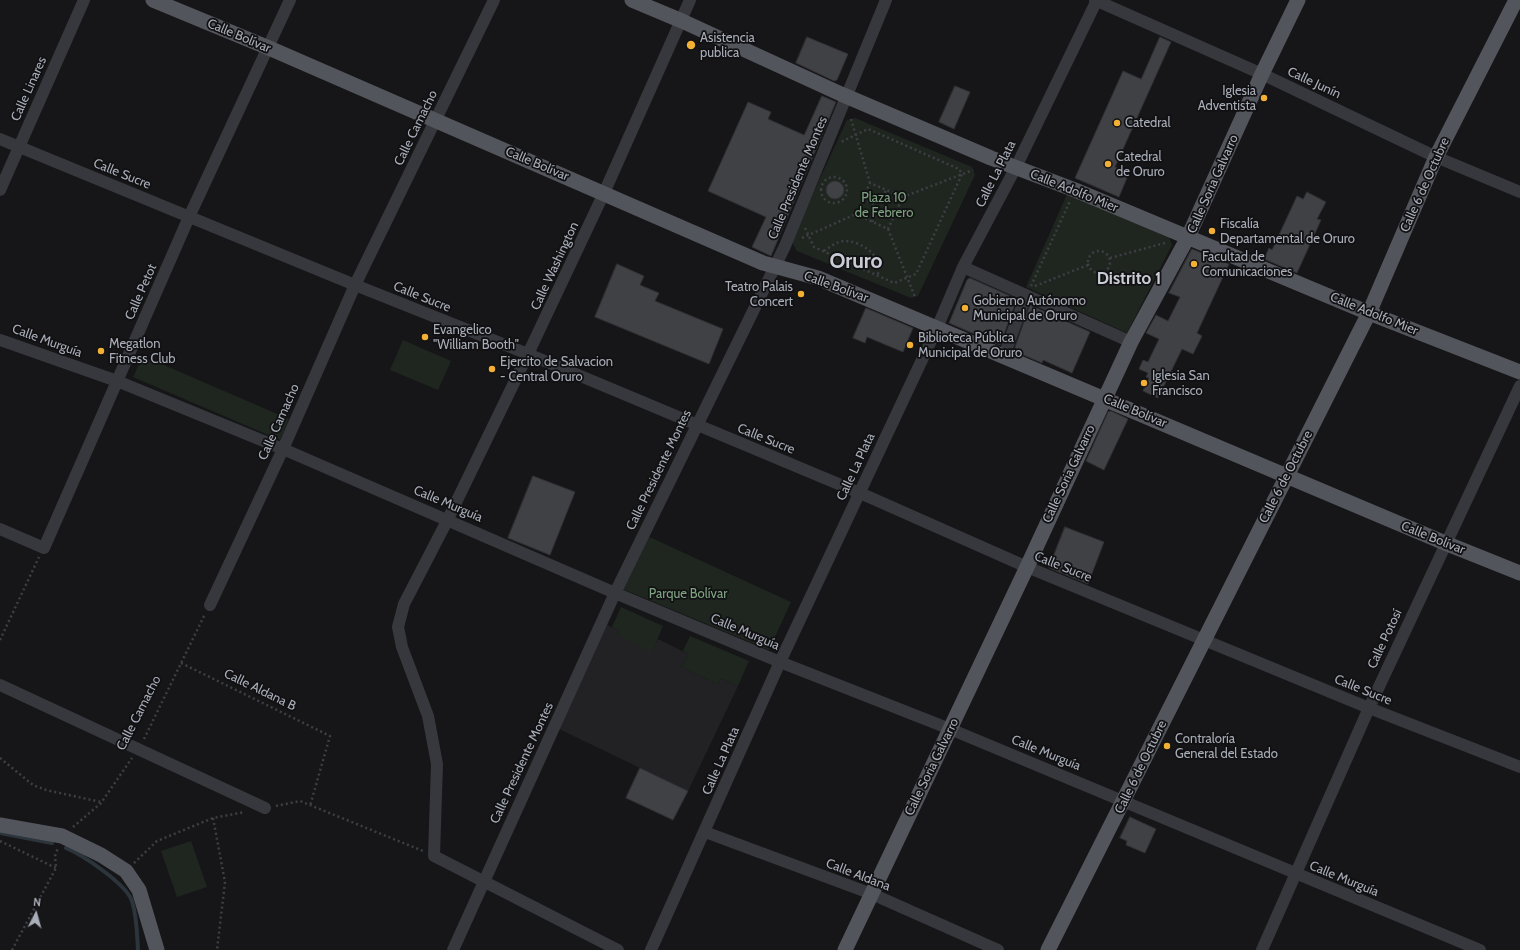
<!DOCTYPE html>
<html>
<head>
<meta charset="utf-8">
<style>
	body { margin:0 }
	#map { position:relative; width:1520px; height:950px; overflow:hidden; background:#161618; font-family:Cabin,sans-serif }
	canvas { display:block }
	.north { position:absolute; left:16px; top:894px; width:40px; height:40px; -webkit-text-stroke:3px #111113; paint-order:stroke; rotate:6deg; font-size:11px; font-weight:700; line-height:16px; text-align:center; color:#a8adb8 }
	.north::after { content:''; display:block; margin:auto; width:14px; height:18px; background:#a8adb8; clip-path:polygon(50% 0,100% 100%,50% 72%,0 100%) }
</style>
</head>
<body>
<div id="map">
<canvas width="1520" height="950"></canvas>
<div class="north">N</div>
</div>
<script>
const context = document.querySelector('canvas').getContext('2d');
context.lineJoin = 'round';
function paint(path, color) {
  context.fillStyle = color;
  context.fill(path, 'evenodd');
}
function stroke(path, color, width, dash) {
  context.strokeStyle = color;
  context.lineWidth = width;
  context.lineCap = dash ? 'butt' : 'round';
  context.setLineDash(dash || []);
  context.stroke(path);
}
function label(font, color, halo, rows, align = 'center') {
  context.font = font + ' Cabin,sans-serif';
  context.lineWidth = 3.5;
  context.setLineDash([]);
  context.textBaseline = 'middle';
  context.strokeStyle = halo;
  context.fillStyle = color;
  for (const [text, x, y, turn = 0] of rows) {
    context.save();
    context.translate(x, y);
    context.rotate((+turn || 0) * Math.PI / 180);
    context.textAlign = isNaN(turn) ? turn : align;
    if (halo) context.strokeText(text, 0, 0);
    context.fillText(text, 0, 0);
    context.restore();
  }
}
paint(new Path2D(`
	M607 625 620 631 618 635 652 651 658 639 688 654 682 667 718 684 721 678 738 686 688 791 557 728Z`), '#222225');
paint(new Path2D(`
	M855 118 972 167 975 175 918 296 911 298 797 251 791 241 847 120Z
	M1068 192 1169 237 1172 245 1127 333 1026 287Z
	M403 340 451 361 438 390 390 370Z
	M143 356 289 419 280 440 133 377Z
	M645 535 791 602 769 650 618 587Z
	M621 607 663 626 652 652 618 635 620 631 612 627Z
	M690 636 749 661 738 686 721 678 718 684 682 667 688 654 683 651Z
	M191 841 207 887 177 897 161 851Z`), '#1e261f');
stroke(new Path2D(`
	M0 833 52 843
	M66 848C83 855 126 884 132 901 137 917 137 934 138 950`), '#2c353c', 4);
const building = new Path2D(`
	M807 37 848 54 837 80 834 81 796 63Z
	M1160 37 1171 42 1115 167 1129 173 1119 197 1075 178 1123 71 1141 79Z
	M955 86 970 92 954 129 939 122Z
	M822 96 836 102 771 256 752 247 766 217 708 191 748 102 771 112 768 119 804 135Z
	M826 190a9 9 0 1 1 18 0a9 9 0 1 1-18 0Z
	M1307 192 1326 202 1317 219 1321 220 1297 273 1264 259 1269 248 1272 250 1297 196 1303 199Z
	M1192 249 1229 264 1197 333 1202 336 1193 354 1182 349 1158 398 1143 391 1149 378 1146 377 1148 373 1139 369 1143 360 1148 362 1159 339 1146 333 1156 315 1168 321 1180 297 1169 293Z
	M617 264 644 276 640 285 659 293 655 301 723 329 709 364 595 317Z
	M970 278 1017 299 1000 345 949 323 967 280Z
	M1030 305 1090 332 1072 373 1043 360 1042 363 1014 351Z
	M866 308 913 328 903 352 867 337 865 343 853 338Z
	M1111 411 1128 419 1104 470 1086 461 1108 412Z
	M533 476 575 492 550 555 508 538Z
	M1065 527 1104 542 1088 584 1049 568Z
	M640 768 688 791 673 820 626 798Z
	M1130 817 1156 829 1145 853 1126 845 1127 841 1120 838Z`);
paint(building, '#404145');
stroke(building, '#303034', 1);
stroke(new Path2D(`
	M851 119 870 183
	M821 190a13 13 0 1 1 26 0a13 13 0 1 1-26 0Z
	M903 197 870 183 856 214 888 229 903 197 973 170
	M863 199 874 204
	M873.5 207a5.5 5.5 0 1 1 11 0a5.5 5.5 0 1 1-11 0Z
	M881 202 886 190
	M884 209 895 214
	M872 222 877 212
	M805 228 814 247 894 283 916 274 962 174 959 169 868 129 841 142
	M888 229 915 297
	M802 238 856 214
	M1088 262a11 11 0 1 1 22 0a11 11 0 1 1-22 0Z
	M824 251C830 247 836 242 843 241 855 240 872 249 877 260 879 265 878 270 878 276
	M1110 258 1165 243
	M1031 286 1070 201
	M1035 286 1088 265
	M0 640 39 557
	M181 663 330 736 310 806
	M144 739 205 614
	M0 758 33 785 46 790 101 802
	M276 806 300 801 423 851
	M213 818 225 882 217 950
	M73 827 101 803 132 758
	M0 841 56 868
	M134 863 157 841 213 818 245 812
	M12 950 56 868 55 856 58 848`), '#3d3f44', 2.5, [2, 3]);
stroke(new Path2D(`
	M1095 0 1262 74 1436 157 1520 192
	M0 139 355 285 528 354 860 493 1027 567 1369 708 1520 767
	M0 190 84 0
	M963 267 1131 342
	M0 340 117 381 283 449 615 593 780 662 950 729 1480 950
	M1004 356 1026 295
	M0 529 44 548 189 217 290 0
	M210 605 283 449 355 285 494 0
	M0 685 265 808
	M705 832 872 894 998 950
	M453 950 615 593 785 246 886 0
	M618 950 434 856 437 764 428 716 402 647 398 627 404 604 448 519 528 354 604 193 690 0
	M651 950 780 662 937 328 963 267 1016 167 1097 0
	M1262 950 1369 708 1520 386`), '#37383d', 12);
stroke(new Path2D(`
	M153 0 269 48 763 263 818 278 1445 543 1520 573
	M632 0 682 21 841 94 991 158 1075 190 1369 313 1520 372
	M0 825 62 836 101 855 126 871 139 890 157 950
	M845 950 1027 567 1131 342 1188 237 1262 74 1298 0
	M1048 950 1369 313 1436 157 1516 0`), '#53555c', 15);
for (const [x, y, r, color] of [
	[691,45,5,"#f2b134"],
	[1264,98,4,"#f2b134"],
	[1117,123,4,"#f2b134"],
	[1108,164,4,"#f2b134"],
	[1212,231,4,"#f2b134"],
	[1194,264,4,"#f2b134"],
	[801,294,4,"#f2b134"],
	[965,308,4,"#f2b134"],
	[425,337,4,"#f2b134"],
	[910,345,4,"#f2b134"],
	[101,351,4,"#f2b134"],
	[492,369,4,"#f2b134"],
	[1144,383,4,"#f2b134"],
	[1167,746,4,"#f2b134"]
]) {
  const dot = new Path2D();
  dot.arc(x, y, r, 0, 2 * Math.PI);
  context.fillStyle = color;
  context.fill(dot);
  stroke(dot, '#111113', 1.5);
}
label('13px', '#a8adb8', '#111113', [
	["Calle Bolívar",239,36,23],
	["Calle Junín",1314,83,25],
	["Calle Linares",29,89,-66],
	["Calle Camacho",416,128,-64],
	["Calle Bolívar",537,164,23],
	["Calle Sucre",122,174,22],
	["Calle La Plata",996,174,-63],
	["Calle Presidente Montes",798,178,-67],
	["Calle Soria Galvarro",1213,184,-66],
	["Calle 6 de Octubre",1425,185,-66],
	["Calle Adolfo Mier",1074,191,22],
	["Calle Washington",555,266,-65],
	["Calle Bolívar",836,287,20],
	["Calle Petot",141,292,-66],
	["Calle Sucre",422,297,22],
	["Calle Adolfo Mier",1374,314,22],
	["Calle Murguía",47,341,20],
	["Calle Bolívar",1135,411,23],
	["Calle Camacho",279,422,-66],
	["Calle Sucre",766,439,22],
	["Calle La Plata",856,467,-65],
	["Calle Presidente Montes",659,470,-64],
	["Calle Soria Galvarro",1069,474,-65],
	["Calle 6 de Octubre",1286,477,-63],
	["Calle Murguía",448,504,23],
	["Calle Bolívar",1433,538,22],
	["Calle Sucre",1063,567,22],
	["Calle Murguía",745,632,23],
	["Calle Potosí",1385,639,-65],
	["Calle Aldana B",260,690,26],
	["Calle Sucre",1363,690,22],
	["Calle Camacho",139,713,-63],
	["Calle Murguía",1046,753,22],
	["Calle La Plata",721,761,-66],
	["Calle Presidente Montes",522,763,-65],
	["Calle Soria Galvarro",932,767,-64],
	["Calle 6 de Octubre",1141,767,-64],
	["Calle Aldana",858,875,21],
	["Calle Murguía",1344,879,22]
]);
label('13px', '#a8adb8', '#111113', [
	["Asistencia",700,38],
	["publica",700,53],
	["Iglesia",1256,91,"right"],
	["Adventista",1256,106,"right"],
	["Catedral",1125,123],
	["Catedral",1116,157],
	["de Oruro",1116,172],
	["Fiscalía",1220,224],
	["Departamental de Oruro",1220,239],
	["Facultad de",1202,257],
	["Comunicaciones",1202,272],
	["Teatro Palais",793,287,"right"],
	["Concert",793,302,"right"],
	["Gobierno Autónomo",973,301],
	["Municipal de Oruro",973,316],
	["Evangelico",433,330],
	["\"William Booth\"",433,345],
	["Biblioteca Pública",918,338],
	["Municipal de Oruro",918,353],
	["Megatlon",109,344],
	["Fitness Club",109,359],
	["Ejercito de Salvacion",500,362],
	["- Central Oruro",500,377],
	["Iglesia San",1152,376],
	["Francisco",1152,391],
	["Contraloría",1175,739],
	["General del Estado",1175,754]
], 'left');
label('13px', '#7fa381', '#111113', [
	["Plaza 10",884,198],
	["de Febrero",884,213],
	["Parque Bolívar",688,594]
]);
label('bold 17px', '#c9ccd4', '#111113', [
	["Distrito 1",1129,279]
]);
label('bold 21px', '#c9ccd4', '#111113', [
	["Oruro",856,262]
]);
</script>
</body>
</html>
